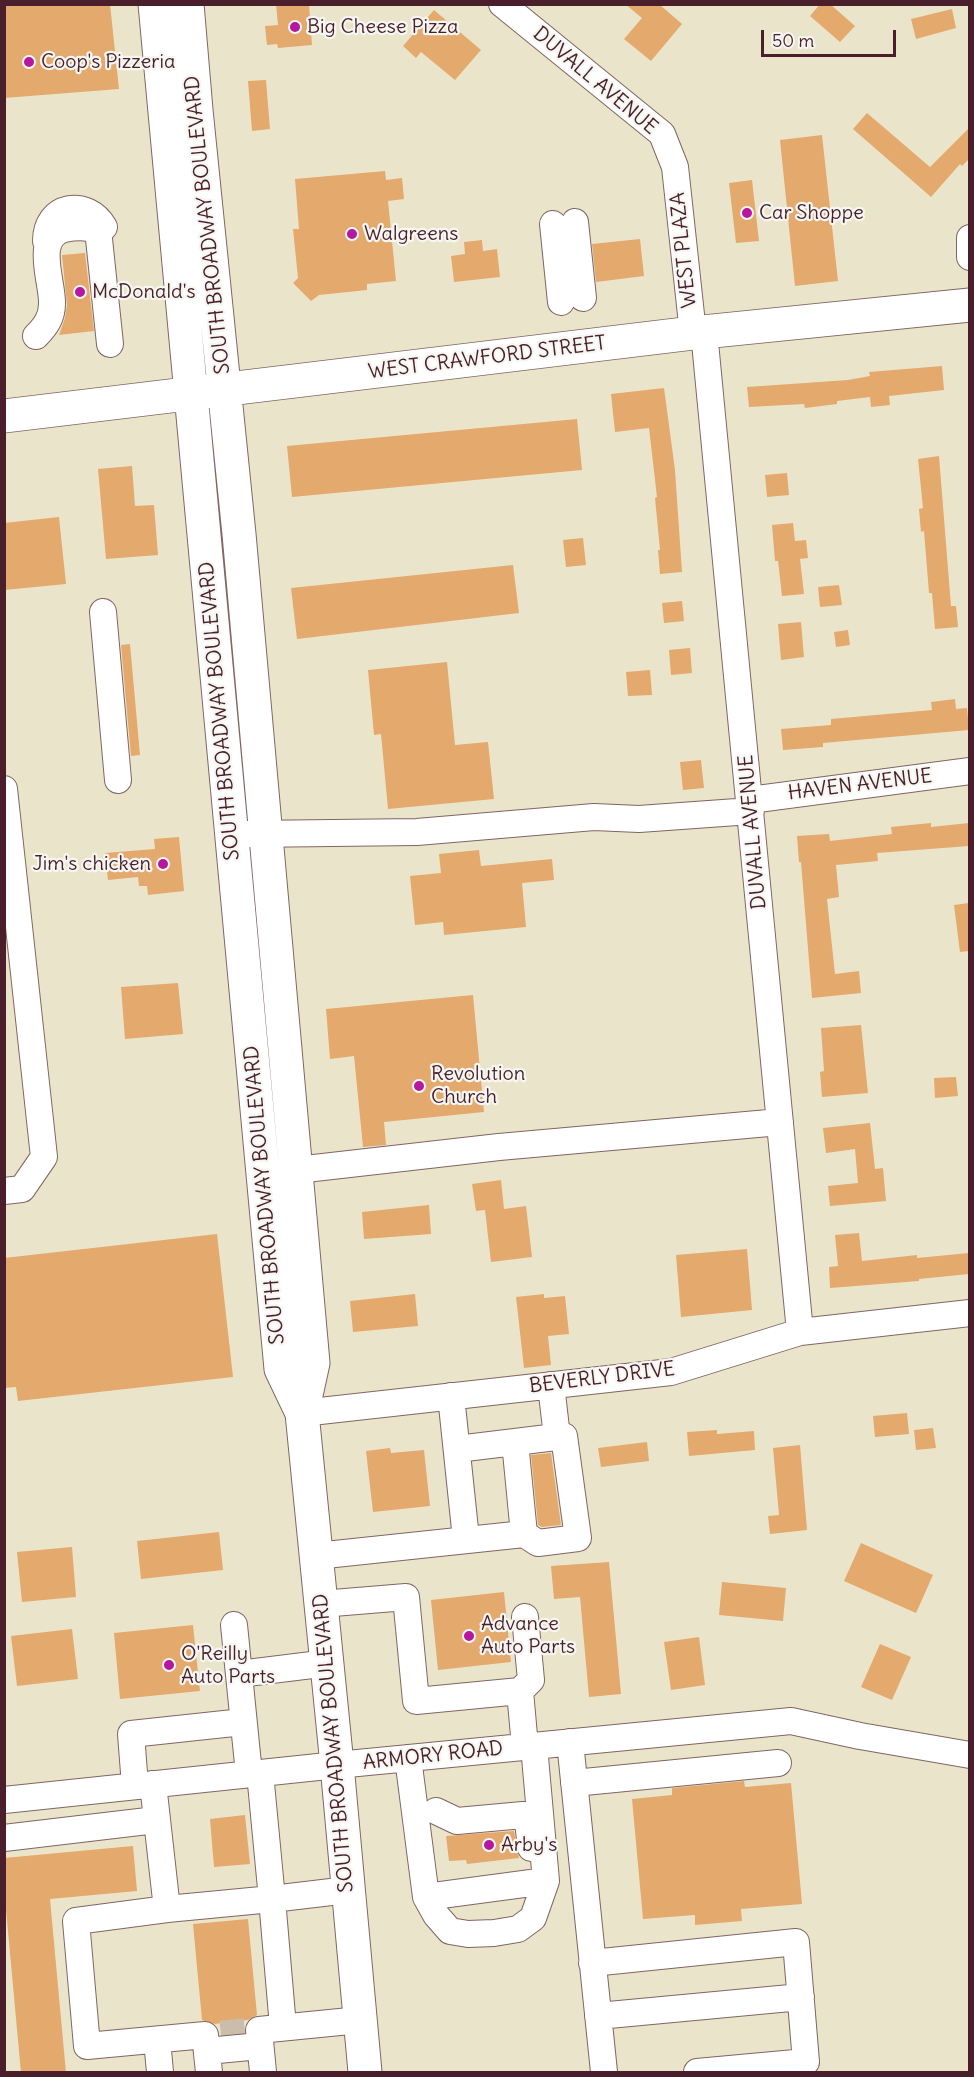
<!DOCTYPE html>
<html>
<head>
<meta charset="utf-8">
<style>
	body { margin:0 }
	#map { position:relative; width:974px; height:2077px; overflow:hidden; background:#eae5ca; font-family:Delius,sans-serif }
	canvas { display:block }
	.frame { position:absolute; inset:0; border:6px solid #4a1f2b; pointer-events:none }
	.scale { position:absolute; left:761px; top:30px; width:135px; height:27px; box-sizing:border-box; border:3px solid #4a1f2b; border-top:0; padding-left:8px; font-size:18px; line-height:21px; white-space:nowrap; color:#4a1f2b; -webkit-text-stroke:4px #f6f6f2; paint-order:stroke }
</style>
</head>
<body>
<div id="map">
<canvas width="974" height="2077"></canvas>
<div class="frame"></div>
<div class="scale">50 m</div>
</div>
<script>
const context = document.querySelector('canvas').getContext('2d');
context.lineJoin = 'round';
function paint(path, color) {
  context.fillStyle = color;
  context.fill(path, 'evenodd');
}
function stroke(path, color, width, dash) {
  context.strokeStyle = color;
  context.lineWidth = width;
  context.lineCap = dash ? 'butt' : 'round';
  context.setLineDash(dash || []);
  context.stroke(path);
}
function label(font, color, halo, rows, align = 'center') {
  context.font = font + ' Delius,sans-serif';
  context.lineWidth = 4.5;
  context.setLineDash([]);
  context.textBaseline = 'middle';
  context.strokeStyle = halo;
  context.fillStyle = color;
  for (const [text, x, y, turn = 0] of rows) {
    context.save();
    context.translate(x, y);
    context.rotate((+turn || 0) * Math.PI / 180);
    context.textAlign = isNaN(turn) ? turn : align;
    if (halo) context.strokeText(text, 0, 0);
    context.fillText(text, 0, 0);
    context.restore();
  }
}
paint(new Path2D(`
	M4 4H110L119 89 4 98Z
	M276 4H309L312 45 278 48 277 44 267 45 265 26 278 25Z
	M625 4H659L682 24 651 61 624 39 642 18Z
	M820 4H830L855 26 840 42 810 16Z
	M952 9 956 28 916 39 911 19Z
	M434 10 481 50 455 80 421 52 416 58 403 46Z
	M266 80 270 129 252 131 248 81Z
	M867 113 930 167 969 128V159L962 166 960 164 931 197 853 129Z
	M822 135 838 281 795 286 780 140Z
	M385 171 386 180 402 178 404 199 388 201 396 281 367 284V290L319 295 311 301 293 283 298 278 293 229H299L295 179Z
	M752 180 759 241 736 243 729 183Z
	M640 239 644 276 596 282 592 244Z
	M482 240 483 251 497 249 500 277 454 282 451 256 465 254 464 242Z
	M85 253 94 331 59 335 65 318 67 305 62 255Z
	M942 366 944 390 889 396 890 405 871 407 870 397 837 401V404L805 408 804 404 749 407 747 387 848 380 870 376 869 372Z
	M664 388 675 470 682 572 660 574 658 550H660L655 498 657 497 649 428 615 432 611 394Z
	M577 419 582 470 292 497 287 446Z
	M939 456 951 606H956L958 627 935 629 932 593H929L924 531 921 532 919 509 923 508 918 459Z
	M132 466 135 506 154 505 158 555 106 559 98 469Z
	M787 473 789 495 767 497 765 475Z
	M59 517 66 584 4 590V523Z
	M793 523 795 541 806 540 808 558 800 559 804 594 782 596 778 561H775L772 525Z
	M583 538 586 565 566 567 563 540Z
	M513 565 519 613 297 639 291 588Z
	M839 585 842 605 820 607 818 587Z
	M682 601 684 621 664 623 662 603Z
	M801 622 804 657 781 660 778 624Z
	M848 630 850 645 836 647 834 632Z
	M130 644 140 755 131 756 121 645Z
	M690 648 692 673 671 675 669 650Z
	M447 662 455 745 488 742 494 799 388 809 381 734 374 735 368 670Z
	M650 670 652 695 628 696 626 672Z
	M955 699 956 709 967 708 969 730 823 743V747L783 750 781 729 831 725V719L932 710 931 702Z
	M701 760 704 788 683 790 680 762Z
	M931 823V827L969 823V846L877 853 878 861 836 865 839 897 827 899 835 974 859 971 861 993 812 998 801 862H799L797 836 829 834 830 841 892 834 891 827Z
	M179 837 184 891 148 895 147 886H139L138 877 108 880 105 853 155 849 154 839Z
	M479 850 481 866 552 859 554 880 522 883 526 927 444 935 443 922 415 925 410 876 441 873 439 854Z
	M969 903V951L960 952 954 905Z
	M178 983 183 1034 125 1039 121 987Z
	M473 995 484 1112 384 1122 386 1145 363 1147 354 1056 330 1059 326 1009Z
	M861 1025 868 1093 822 1097 820 1072 824 1071 821 1028Z
	M956 1077 958 1096 935 1098 934 1078Z
	M870 1123 875 1169 883 1168 886 1201 830 1206 828 1186 858 1183 855 1149 826 1153 823 1128Z
	M501 1180 504 1209 526 1206 532 1257 491 1262 485 1210 476 1211 472 1184Z
	M429 1205 431 1234 364 1239 362 1212Z
	M859 1233 862 1261 917 1255V1258L969 1253V1274L919 1279V1281L830 1288 829 1267 838 1266 835 1235Z
	M217 1234 233 1377 18 1401 16 1387 4 1388V1258Z
	M747 1249 752 1310 681 1317 676 1255Z
	M415 1294 418 1326 353 1332 350 1301Z
	M544 1294V1298L565 1296 569 1334 548 1336 551 1365 524 1368 516 1297Z
	M907 1413 909 1434 875 1437 873 1416Z
	M933 1428 936 1448 916 1450 914 1430Z
	M717 1430V1434L754 1431 755 1450 689 1456 687 1432Z
	M647 1442 649 1461 601 1467 598 1448Z
	M800 1445 807 1530 770 1534 768 1516 779 1515 773 1448Z
	M390 1448 391 1453 424 1450 430 1506 373 1512 366 1451Z
	M551 1453 561 1525 542 1527 538 1525 531 1455Z
	M219 1532 223 1570 141 1579 137 1541Z
	M861 1543 933 1575 916 1613 844 1581Z
	M72 1547 76 1597 22 1602 17 1552Z
	M609 1562 621 1694 589 1697 580 1597 554 1599 551 1566Z
	M722 1582 786 1588 783 1621 719 1615Z
	M504 1592 511 1662 438 1670 431 1600Z
	M193 1625 200 1691 120 1699 114 1633Z
	M72 1629 78 1679 17 1686 11 1636Z
	M699 1637 705 1685 671 1690 664 1642Z
	M880 1644 911 1657 892 1700 861 1687Z
	M744 1781 745 1787 791 1783 802 1904 741 1909 742 1921 695 1925V1915L643 1919 632 1799 672 1795V1788Z
	M245 1815 250 1864 214 1867 210 1819Z
	M514 1831 519 1858 467 1864 466 1860 449 1861 446 1836Z
	M133 1846 137 1891 50 1899 66 2073H21L4 1888V1858Z
	M248 1919 257 2015 248 2020 214 2024 202 2020 193 1924Z`), '#e4a96d');
stroke(new Path2D(`
	M221 2034 245 2031`), '#cabdaa', 26, [26, 13]);
const minor = new Path2D(`
	M502 4 662 134 675 167 693 333
	M575 222 583 298
	M553 224 561 302
	M970 238V257
	M46 241C46 204 87 198 104 227
	M704 332 800 1332
	M36 336C45 327 52 318 52 304 53 282 33 238 64 229 75 227 86 226 96 230L99 239 110 344
	M103 612 118 780
	M4 789 44 1157 22 1189 4 1191
	M750 800 970 771
	M248 834 417 832 594 817 639 819 751 811
	M279 1172 499 1147 780 1122
	M551 1385 557 1437
	M451 1396 466 1539
	M302 1413 671 1372 800 1332 970 1313
	M515 1442 564 1436 578 1538 538 1543 524 1534
	M316 1556 524 1534 515 1442 457 1449
	M321 1604 406 1597 416 1701 520 1691 525 1747
	M234 1625 249 1774
	M239 1674 328 1663
	M520 1691 531 1680 525 1617
	M570 1742 604 2072
	M408 1758 426 1897 546 1881
	M574 1783 778 1763
	M153 1784 167 1909 272 1899 260 1773
	M135 1786 131 1734 243 1722
	M4 1800 337 1765 791 1721 860 1736 970 1755
	M436 1811 457 1821 523 1815 528 1822 531 1848
	M4 1838 156 1820
	M426 1897 436 1915 450 1931 468 1934 494 1933 518 1929 533 1918 546 1881 534 1746
	M167 1909 76 1921 87 2046 205 2035 209 2072
	M592 1963 796 1942 806 2062 697 2072
	M598 2016 801 1997
	M283 2027 272 1899 348 1890
	M157 2040 160 2072
	M207 2051 260 2046
	M263 2072 259 2030 360 2020`);
const major = new Path2D(`
	M155 4 281 1369 302 1413
	M187 4 196 110 239 534 313 1363 302 1413 337 1765 365 2072
	M4 416 693 333 970 305`);
stroke(minor, '#826463', 28);
stroke(major, '#826463', 35);
stroke(minor, '#fff', 26);
stroke(major, '#fff', 33);
for (const [x, y, r, color] of [
	[295,27,6,"#b5179e"],
	[29,62,6,"#b5179e"],
	[747,213,6,"#b5179e"],
	[352,234,6,"#b5179e"],
	[80,292,6,"#b5179e"],
	[163,864,6,"#b5179e"],
	[419,1086,6,"#b5179e"],
	[469,1636,6,"#b5179e"],
	[169,1665,6,"#b5179e"],
	[489,1845,6,"#b5179e"]
]) {
  const dot = new Path2D();
  dot.arc(x, y, r, 0, 2 * Math.PI);
  context.fillStyle = color;
  context.fill(dot);
  stroke(dot, '#f6f6f2', 2);
}
label('20px', '#4a1f2b', '#f6f6f2', [
	["Big Cheese Pizza",307,27],
	["Coop's Pizzeria",41,62],
	["Car Shoppe",759,213],
	["Walgreens",364,234],
	["McDonald's",92,292],
	["Jim's chicken",151,864,"right"],
	["Revolution",431,1074],
	["Church",431,1097],
	["Advance",481,1624],
	["Auto Parts",481,1647],
	["O'Reilly",181,1654],
	["Auto Parts",181,1677],
	["Arby's",501,1845]
], 'left');
label('20px', '#4a1f2b', '#f6f6f2', [
	["DUVALL AVENUE",595,81,40],
	["SOUTH BROADWAY BOULEVARD",208,225,-96],
	["WEST PLAZA",684,250,-96],
	["WEST CRAWFORD STREET",487,358,-7],
	["SOUTH BROADWAY BOULEVARD",220,711,-95],
	["HAVEN AVENUE",860,785,-7],
	["DUVALL AVENUE",753,832,-95],
	["SOUTH BROADWAY BOULEVARD",265,1195,-95],
	["BEVERLY DRIVE",602,1378,-7],
	["SOUTH BROADWAY BOULEVARD",334,1743,-95],
	["ARMORY ROAD",433,1756,-6]
]);
</script>
</body>
</html>
